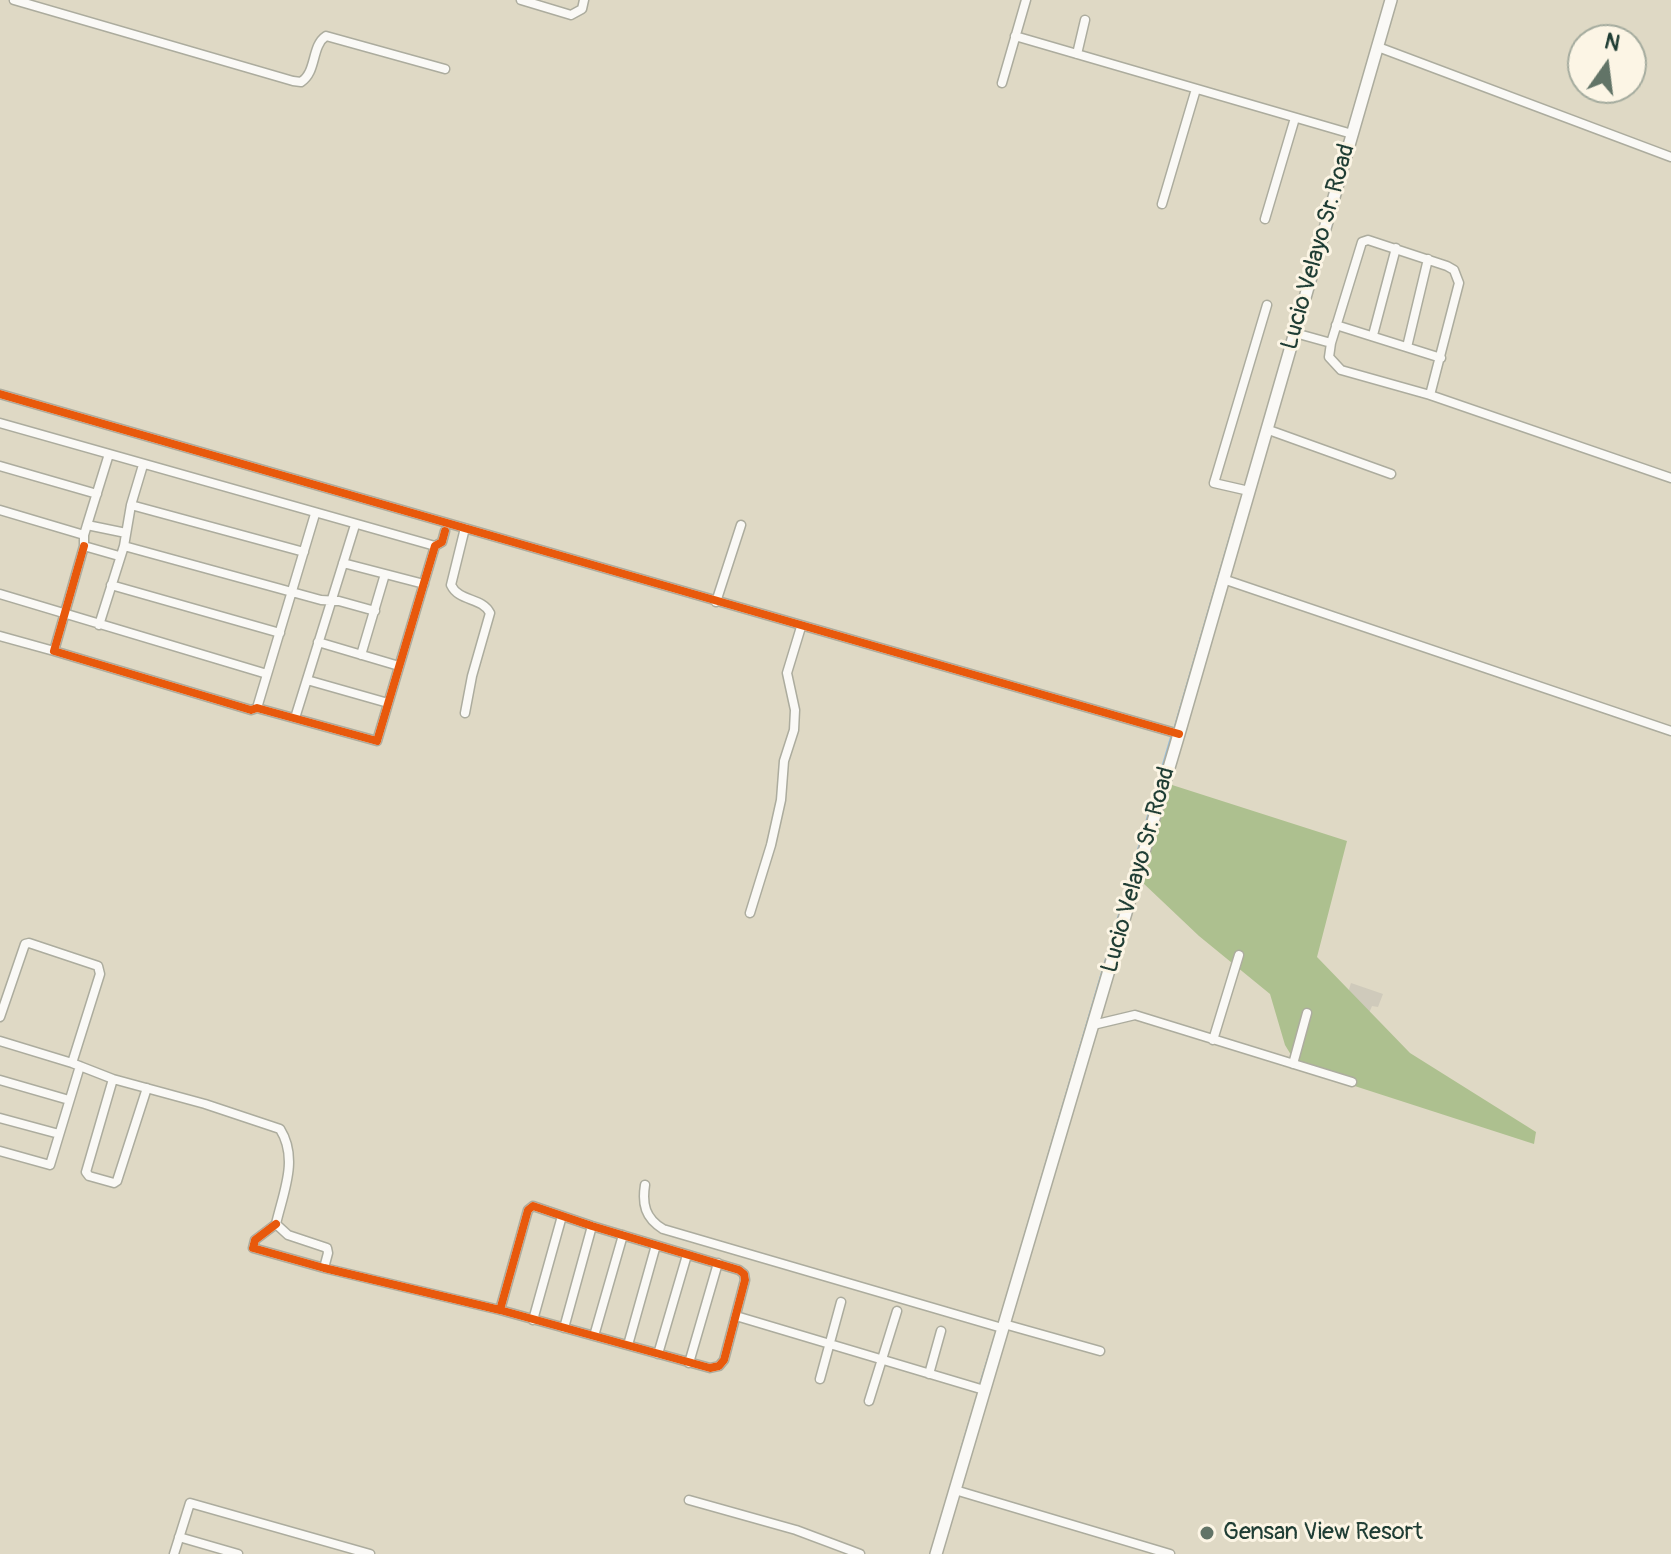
<!DOCTYPE html>
<html>
<head>
<meta charset="utf-8">
<style>
	body { margin:0 }
	#map { position:relative; width:1671px; height:1554px; overflow:hidden; background:#dfd9c5; font-family:Pangolin,sans-serif }
	canvas { display:block }
	.north { position:absolute; left:1567px; top:24px; width:80px; height:80px; box-sizing:border-box; background:#fcf5e5; border:2px solid #a4ab9e; border-radius:50%; rotate:14deg; font-size:22px; font-weight:700; line-height:32px; text-align:center; color:#1f3d34 }
	.north::after { content:''; display:block; margin:auto; width:28px; height:36px; background:#627467; clip-path:polygon(50% 0,100% 100%,50% 72%,0 100%) }
</style>
</head>
<body>
<div id="map">
<canvas width="1671" height="1554"></canvas>
<div class="north">N</div>
</div>
<script>
const context = document.querySelector('canvas').getContext('2d');
context.lineJoin = 'round';
function paint(path, color) {
  context.fillStyle = color;
  context.fill(path, 'evenodd');
}
function stroke(path, color, width, dash) {
  context.strokeStyle = color;
  context.lineWidth = width;
  context.lineCap = dash ? 'butt' : 'round';
  context.setLineDash(dash || []);
  context.stroke(path);
}
function label(font, color, halo, rows, align = 'center') {
  context.font = font + ' Pangolin,sans-serif';
  context.lineWidth = 6;
  context.setLineDash([]);
  context.textBaseline = 'middle';
  context.strokeStyle = halo;
  context.fillStyle = color;
  for (const [text, x, y, turn = 0] of rows) {
    context.save();
    context.translate(x, y);
    context.rotate((+turn || 0) * Math.PI / 180);
    context.textAlign = isNaN(turn) ? turn : align;
    if (halo) context.strokeText(text, 0, 0);
    context.fillText(text, 0, 0);
    context.restore();
  }
}
paint(new Path2D(`
	M1351 983 1383 994 1378 1007 1372 1006 1367 1018 1343 1009Z`), '#cfcabb');
paint(new Path2D(`
	M1169 784 1347 841 1317 957 1410 1053 1536 1132 1534 1144 1299 1068 1285 1045 1270 994 1199 936 1142 882Z`), '#adc08f');
stroke(new Path2D(`
	M1175 726 1236 516
	M999 1323 1171 737
	M980 1384 997 1329
	M961 1449 979 1390`), '#96bede', 2);
const minor = new Path2D(`
	M14 0 293 81 301 82C317 72 311 46 326 36L445 69
	M521 0 571 15 582 9 584 0
	M1015 36 1352 134
	M1378 47 1671 157
	M1077 54 1085 20
	M1002 83 1026 0
	M1162 204 1196 89
	M1265 219 1295 118
	M1336 325 1441 358
	M1295 333 1331 343 1329 357 1341 370 1430 395 1671 478
	M1373 335 1396 248
	M1331 343 1362 242 1368 240 1447 266 1454 270 1459 283 1430 395
	M1407 347 1428 259
	M0 394 1179 734
	M0 423 435 546
	M1266 429 1391 474
	M0 466 97 494
	M1249 491 1214 483 1267 305
	M131 505 304 552
	M0 510 84 535
	M87 525 109 454
	M465 528 451 585C459 602 482 597 490 613L472 676 465 713
	M84 546 54 651 251 710 257 708 377 741 435 546 442 542 445 531
	M124 546 321 600 339 601 375 611
	M119 556 84 546V535L87 525 126 533
	M343 563 424 584
	M1223 579 1671 731
	M111 585 280 633
	M0 594 267 674
	M716 602 741 525
	M99 625 124 546 131 505 143 465
	M0 636 54 651
	M318 642 399 666
	M361 655 385 574
	M307 680 388 703
	M257 708 315 514
	M295 718 355 525
	M750 913 771 845 781 800 784 761 794 730 795 710 787 673 801 627
	M0 1017 25 944 29 943 98 966 100 974 72 1063
	M1093 1025 1135 1015 1352 1082
	M1213 1040 1239 955
	M0 1041 72 1063 113 1079 205 1104 280 1129C299 1159 283 1193 276 1224L288 1235 327 1248 328 1253 324 1268
	M1293 1064 1307 1013
	M113 1079 86 1172 89 1176 114 1183 117 1181 147 1088
	M0 1080 69 1100
	M0 1118 59 1134
	M0 1151 50 1165 80 1066
	M645 1185C642 1204 645 1218 663 1229L1002 1328
	M276 1224 255 1240 253 1248 324 1268 500 1310 710 1368 719 1366 724 1360 745 1280 744 1274 739 1270 592 1226 533 1206 528 1210 500 1310
	M736 1316 984 1390
	M533 1320 562 1216
	M1004 1324 1100 1351
	M564 1328 592 1226
	M594 1336 623 1235
	M628 1345 656 1245
	M658 1354 687 1255
	M689 1363 718 1263
	M929 1374 941 1331
	M820 1379 841 1302
	M869 1401 897 1311
	M955 1490 1170 1554
	M689 1500 796 1530 860 1554
	M179 1537 238 1554
	M174 1554 190 1503 370 1554`);
const secondary = new Path2D(`
	M936 1554 1179 734 1391 0`);
stroke(minor, '#acac9e', 11);
stroke(secondary, '#acac9e', 14);
stroke(minor, '#faf9f6', 8);
stroke(secondary, '#faf9f6', 11);
stroke(new Path2D(`
	M0 394 1179 734
	M84 546 54 651 251 710 257 708 377 741 435 546 442 542 445 531
	M276 1224 255 1240 253 1248 324 1268 500 1310 710 1368 719 1366 724 1360 745 1280 744 1274 739 1270 592 1226 533 1206 528 1210 500 1310`), '#e8590c', 8);
for (const [x, y, r, color] of [
	[1207,1533,8,"#627467"]
]) {
  const dot = new Path2D();
  dot.arc(x, y, r, 0, 2 * Math.PI);
  context.fillStyle = color;
  context.fill(dot);
  stroke(dot, '#fcf5e5', 3);
}
label('24px', '#1f3d34', '#fcf5e5', [
	["Lucio Velayo Sr. Road",1319,247,-74],
	["Lucio Velayo Sr. Road",1139,870,-74]
]);
label('24px', '#1f3d34', '#fcf5e5', [
	["Gensan View Resort",1223,1533]
], 'left');
</script>
</body>
</html>
